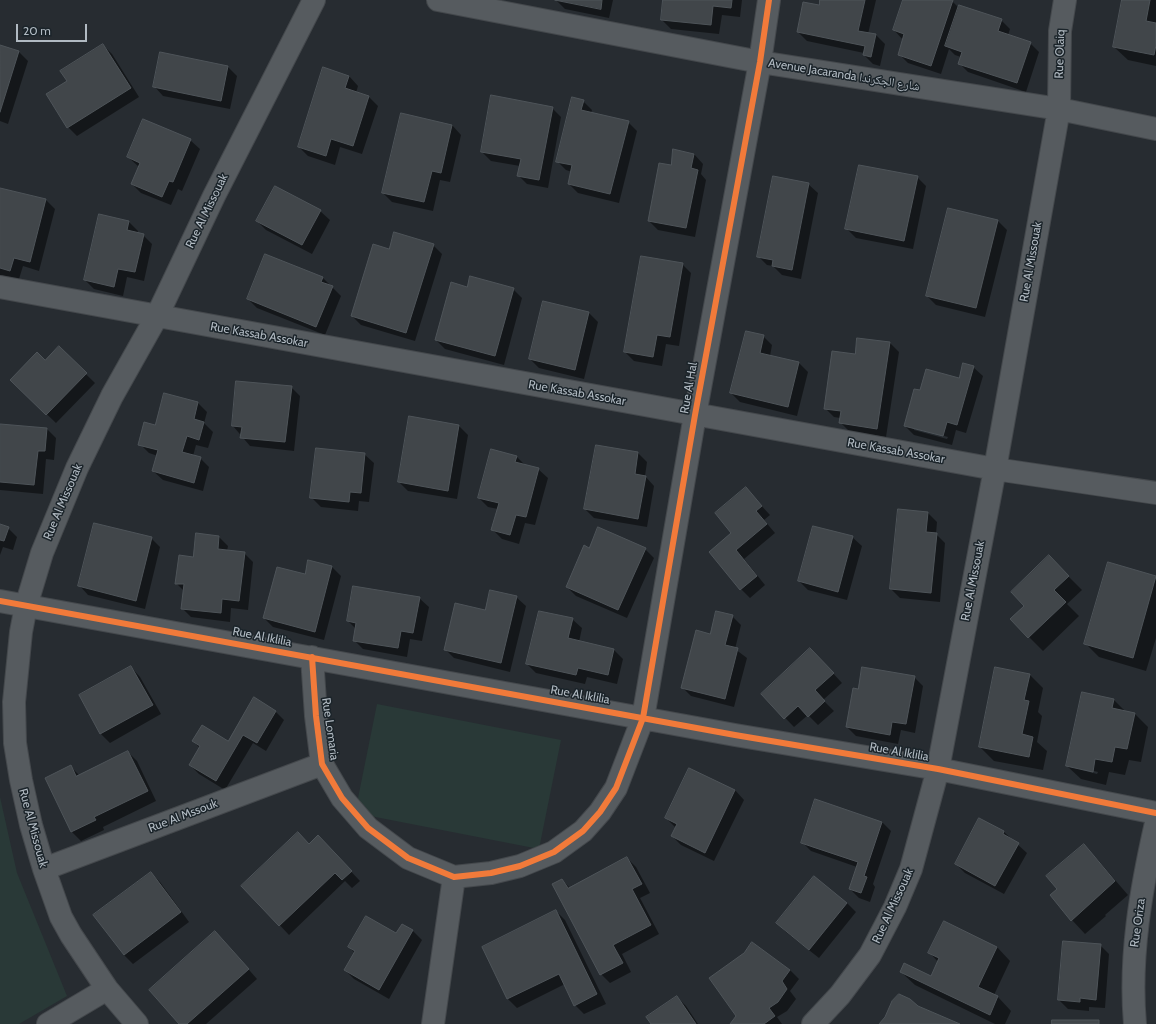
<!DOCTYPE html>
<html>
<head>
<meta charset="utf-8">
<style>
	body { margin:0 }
	#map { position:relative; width:1156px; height:1024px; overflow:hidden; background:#272c31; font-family:Cabin,sans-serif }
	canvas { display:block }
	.scale { position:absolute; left:16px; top:24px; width:71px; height:18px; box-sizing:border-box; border:2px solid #b1bac2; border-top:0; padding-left:5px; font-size:12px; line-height:14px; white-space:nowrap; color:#b1bac2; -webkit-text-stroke:3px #1b242a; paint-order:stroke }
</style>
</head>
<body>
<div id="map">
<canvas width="1156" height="1024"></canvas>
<div class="scale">20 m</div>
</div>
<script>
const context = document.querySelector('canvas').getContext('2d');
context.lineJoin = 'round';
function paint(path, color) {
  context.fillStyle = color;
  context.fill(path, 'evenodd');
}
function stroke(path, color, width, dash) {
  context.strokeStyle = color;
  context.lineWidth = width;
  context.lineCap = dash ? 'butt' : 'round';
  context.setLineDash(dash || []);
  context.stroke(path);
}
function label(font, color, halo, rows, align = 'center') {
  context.font = font + ' Cabin,"Noto Naskh Arabic",sans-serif';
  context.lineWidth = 3;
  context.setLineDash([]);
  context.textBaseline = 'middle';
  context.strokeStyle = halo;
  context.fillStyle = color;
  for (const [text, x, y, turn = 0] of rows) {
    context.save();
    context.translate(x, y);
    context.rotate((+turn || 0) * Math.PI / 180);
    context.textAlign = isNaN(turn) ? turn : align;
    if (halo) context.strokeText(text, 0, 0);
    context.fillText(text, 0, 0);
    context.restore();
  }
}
paint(new Path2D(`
	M377 704 561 740 539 849 355 813Z
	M0 797 17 873 67 996 19 1024H0Z`), '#293937');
paint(new Path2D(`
	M556 0H613L609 18 565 9Z
	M664 0H742L740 17 722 15 719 34 671 29 662 20Z
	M821 0H876L868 34 876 35 885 44 880 66 873 64 864 55V53L807 41 798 32 820 6Z
	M904 0H948L952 1 959 8 1001 20 1010 29 1008 35 1030 43 1039 52 1026 92 968 72 959 63 961 57 955 55 949 49 941 74 908 63 899 54 903 40 894 30Z
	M1123 0H1156V66L1128 60 1114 47Z
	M103 45 112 54 139 97 77 136 68 127Z
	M0 46 19 52 28 61 8 124 0 121Z
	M161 53 228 67 237 76 230 109 163 96 154 86Z
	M324 69 349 76 358 86 356 93 369 97 378 106 362 154 340 147 335 165 308 156 299 147Z
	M583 101 592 110 591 113 628 122 637 131 619 203 578 193 569 184 572 172 566 170 557 161Z
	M552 108 561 117 548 188 527 184 518 175 520 166 491 161 482 152Z
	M452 125 461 135 450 182 440 180 433 211 392 202 383 193Z
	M190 140 200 149 182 191 178 189 171 205 141 193 132 184 139 167 128 157Z
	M694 154 703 164 701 174 706 180 695 237 658 230 649 221 671 166Z
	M917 177 926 186 913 249 856 238 847 229Z
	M808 184 818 193 801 279 782 275 773 266 767 265 758 256Z
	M275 187 320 211 330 220 312 254 266 230 257 221Z
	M0 189 46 200 55 209 39 271 23 266 19 279 0 275Z
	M100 216 129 222 138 231 137 234 143 235 152 244 144 281 127 277 123 296 94 289 85 280Z
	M998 221 1007 230 985 317 936 305 927 296Z
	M433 245 442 254 415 341 361 325 352 316 389 250Z
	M682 264 691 273 679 346 666 344 662 366 634 361 625 352Z
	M322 277 341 296 325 335 257 308 248 299Z
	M468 288 513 289 522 298 504 365 445 349 436 340Z
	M589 313 598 322 584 379 539 368 530 359Z
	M763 336 772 345 770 356 799 363 808 372 797 416 740 402 731 393Z
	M890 343 899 352 886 437 849 431 840 422V418L834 417 825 408 855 355Z
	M59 348 95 383 56 423 11 380 45 362Z
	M973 367 983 376 966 433 956 430 952 445 914 435 905 426 921 392 959 379ZM914 428 948 437 947 439 914 430Z
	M291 387 300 396 294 451 250 446 233 426Z
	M198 403 207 412 204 423 213 432 208 448 196 445 193 456 200 458 209 467 203 491 163 480 153 471 158 456 149 453 140 444 156 426Z
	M410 417 459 426 468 435 457 499 408 491 399 482Z
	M0 425 47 429 56 438 54 460 46 459 43 494 0 490Z
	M596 446 638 453 647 462 645 476 654 486 647 527 594 518 585 509Z
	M364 454 374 463 369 502 359 501 358 511 321 507 312 498Z
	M516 456 525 465 538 469 548 478 535 525 525 523 519 544 502 539 493 530 498 509 488 507 479 498Z
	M746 489 770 515 764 520 775 533 744 559 765 585 750 598 741 589 733 533Z
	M898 510 928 513 937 522 936 534 945 543 940 602 900 598 891 589Z
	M0 525 8 528 17 537 13 550 3 547 0 555Z
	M219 537 228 546 227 551 244 553 253 562 248 610 231 608 230 622 191 617 182 608 184 591 176 583Z
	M852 537 862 546 847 600 808 590 799 581Z
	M151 538 160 547 145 609 88 595 79 585Z
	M590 549H645L654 558 627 618 576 596 567 587Z
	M1109 563 1156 577V638L1146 671 1099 657 1085 643Z
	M332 567 341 576 324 640 273 627 264 618 305 575Z
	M1062 570 1082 590 1067 604 1079 616 1043 651 1011 619Z
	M516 597 526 606 510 672 454 658 445 649Z
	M419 598 429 607 422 641 410 639 407 657 363 649 354 640 356 629 348 621Z
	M732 616 741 625 735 649 747 658 734 707 691 696 682 687 710 635Z
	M572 619 582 628 579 642 614 650 623 659 617 684 587 677 585 684 536 673 527 664Z
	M819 658 842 683 823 700 834 711 818 725 808 715 794 727 762 694Z
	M131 667 140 677 161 714 110 743 101 734 80 696Z
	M1029 674 1043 688 1038 712 1042 716 1037 742 1047 751 1043 770 994 761 980 747Z
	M914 677 923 686 915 733 901 730 898 744 856 736 847 727 859 690Z
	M1083 694 1114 700 1126 712 1135 714 1148 727 1141 762 1129 760 1125 775 1109 772 1106 785 1081 779 1067 766ZM1082 768 1098 772 1097 774 1082 770Z
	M275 711 284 720 266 751 253 743 225 790 199 774 190 765 200 748 193 741 229 742Z
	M128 752 137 761 156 801 103 827 104 830 81 841 72 832 46 778 70 766 80 776Z
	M735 790 744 800 714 861 681 845 672 836 676 828 666 818Z
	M882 822 891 831 873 884 875 887 870 902 859 898 850 889 857 867 811 851 802 842ZM812 845 863 862V864L812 847Z
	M1004 832 1027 853 1004 894 965 873 956 864Z
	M309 845 327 846 360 881 352 888 345 881 289 935 243 886Z
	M1084 846 1097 859 1128 895 1105 915 1106 916 1085 934 1072 920 1058 889Z
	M627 858 636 867 650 893 640 898 659 934 622 954 631 972 610 983 601 974 562 880 570 888Z
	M151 873 160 882 189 922 133 964 124 955Z
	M847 903 856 912 819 958 786 932 777 923Z
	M556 911 565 920 606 1004 584 1014 575 1005 565 984 517 1008 508 999 483 947Z
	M402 925 413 931 422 940 389 999 354 979 345 970 355 953 349 947 397 935Z
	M224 941 257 979 206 1024H180Z
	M753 943 790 970 799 979 790 991 796 999 787 1011 777 1017 782 1024H731L737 1016 745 954Z
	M1100 945 1109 954 1105 1008 1089 1007V1011L1068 1009 1059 1000Z
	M997 947 1010 961 994 995 998 997 1011 1011 1005 1024H995L915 985 901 972 931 977 938 962 930 953Z
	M677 997 686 1006 698 1024H652Z`), '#0007');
const building = new Path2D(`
	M555 0H602L601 9Z
	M663 0H732L731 8 713 6 711 25 661 20Z
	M820 0H865L858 31 876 34 871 57 863 55 865 46 797 32 803 2 819 5Z
	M903 0H953L931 66 898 55 904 34 893 30Z
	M1122 0H1150L1146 21 1156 23V45L1154 55 1113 47Z
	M959 5 1002 19 998 31 1031 42 1017 83 958 64 962 52 945 46Z
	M103 44 131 88 67 128 46 94 67 81 60 71Z
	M0 45 19 51 0 112Z
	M160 52 228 66 221 101 153 87Z
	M323 67 349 76 345 88 369 96 353 146 331 139 326 156 298 147Z
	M491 95 553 107 539 180 517 176 521 159 481 152Z
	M572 97 584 100 581 110 629 121 610 194 568 184 572 165 556 162Z
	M401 113 452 125 441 173 432 171 424 202 382 193Z
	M143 119 191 139 173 182 169 181 162 197 131 184 140 163 127 157Z
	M673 149 694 154 691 168 698 170 686 228 648 221 659 163 671 165Z
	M859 165 918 176 904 241 845 229Z
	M773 176 809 183 792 270 772 266 773 260 757 257Z
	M275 186 321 210 302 245 256 221Z
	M0 188 46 199 30 262 14 258 10 271 0 268Z
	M948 208 998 220 976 308 926 296Z
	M99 214 129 221 127 230 144 234 135 272 118 269 114 287 84 280Z
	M394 232 434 244 406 333 351 316 373 244 389 249Z
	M265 254 323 277 321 282 333 286 316 327 247 299Z
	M641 256 683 263 670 337 657 335 653 357 624 352Z
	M470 276 514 288 495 356 435 340 451 282 467 287Z
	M543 301 589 312 575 370 529 359Z
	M746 331 764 335 760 353 799 362 788 407 730 393Z
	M857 338 890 342 877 429 839 423 841 411 824 409 832 351 855 354Z
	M59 346 87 373 46 415 10 380 37 352 45 360Z
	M963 363 974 366 957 425 947 422 943 436 904 426 914 389 920 390 926 369 959 378Z
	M236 381 292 386 285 442 240 438 242 427 232 426Z
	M164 393 198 402 194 419 204 422 199 440 187 436 182 452 201 457 194 483 152 471 158 450 138 445 144 422 155 425Z
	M409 416 459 425 448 491 398 482Z
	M0 424 47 428 45 451H38L34 485 0 482Z
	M596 445 638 452 635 474 646 476 638 519 584 509Z
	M316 448 365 453 361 493 350 492 349 502 310 498Z
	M491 449 517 456 515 462 539 468 526 517 516 515 510 535 491 530 499 503 478 498Z
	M746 487 762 506 756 511 767 524 736 550 757 576 740 590 709 552 731 533 715 513Z
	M898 509 928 512 926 532 937 533 931 593 890 589Z
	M94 523 152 537 136 601 78 586Z
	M0 524 9 527 4 541 0 540Z
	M813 526 853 536 838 592 798 581Z
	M598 527 646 548 618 610 566 587 584 545 589 548Z
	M196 533 219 536 218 549 245 552 239 601 222 599 221 613 181 609 184 584H175L179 555 193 557Z
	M1049 555 1069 576 1054 590 1066 602 1028 638 1010 619 1024 606 1011 592Z
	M308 560 332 566 315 632 263 618 277 567 305 574Z
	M1108 562 1156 576 1133 658 1084 644Z
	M353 586 420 597 413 633 401 631 398 648 353 641 356 623 347 621Z
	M490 590 517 596 501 663 444 650 455 603 485 610Z
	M539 611 573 618 568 638 614 649 608 675 578 668 576 675 526 664Z
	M716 611 733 615 725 645 738 648 725 699 681 688 696 630 710 634Z
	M810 648 834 673 815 690 825 701 808 717 798 706 784 719 761 694Z
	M131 666 153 705 100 734 79 695Z
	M862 667 915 676 906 724 892 722 890 735 846 727 853 688 858 689Z
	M995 667 1030 674 1024 700 1029 701 1022 734 1033 737 1029 757 979 747Z
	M1082 692 1114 699 1112 708 1135 713 1127 749 1115 747 1112 762 1095 759 1093 772 1066 766Z
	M254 697 276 711 257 743 243 735 216 781 189 765 200 746 192 741 202 725 228 741Z
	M128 751 148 791 94 817 96 820 71 832 45 778 71 765 76 776Z
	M689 768 735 790 705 853 671 836 677 824 665 818Z
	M815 799 882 822 864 876 867 877 861 893 849 889 858 862 801 843Z
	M979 818 1004 831 1003 834 1019 843 995 886 955 864Z
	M298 832 309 844 318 835 352 871 342 880 335 873 279 926 241 886Z
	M1084 844 1115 881 1071 921 1050 895 1057 889 1046 876Z
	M627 857 642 884 632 889 651 925 613 945 623 963 600 975 552 884 562 879 568 888Z
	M151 872 181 912 124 955 93 915Z
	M814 876 847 903 809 950 776 923Z
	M556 910 597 994 574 1006 559 974 507 999 482 947Z
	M366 916 396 933 402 924 413 930 379 990 344 970 355 951 348 947Z
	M944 921 997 947 978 987 998 996 990 1015 900 972 904 963 931 976 939 958 928 953Z
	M215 931 249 969 187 1024H179L149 990Z
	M1063 941 1101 944 1096 1000 1080 998V1002L1058 1000Z
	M752 942 790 970 782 981 787 989 778 1002 769 1008 775 1016 764 1024H730L736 1016 709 978 744 953Z
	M899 994 910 999 918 1006 960 1024H879L885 1017 892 1001Z
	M677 996 696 1024H651L646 1017Z
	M1052 1020H1099V1024H1052Z`);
paint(building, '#41464a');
stroke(building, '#4e5459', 1);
const minor = new Path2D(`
	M438 0 760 62 1059 109 1156 129
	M0 287 995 469 1156 493
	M0 601 735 735 938 769 1156 813
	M312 657 316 716 322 764 342 798 368 828 408 858 454 877 491 873 520 866 554 852 583 831 600 812 616 788 643 718 695 415 760 62 769 0
	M44 869 322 764
	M48 1024 107 989
	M137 1024 107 989 71 935 61 917 44 869 31 825 21 780 15 743 14 702 21 632 26 606 42 553 77 468 112 396 157 316 214 196 314 0
	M433 1024 454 877
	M813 1024 840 995 870 955 895 907 911 869 938 769 995 469 1059 109 1060 31 1065 0
	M1135 1024C1129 957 1141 889 1156 823`);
stroke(minor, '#44484c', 24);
stroke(minor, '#565b5f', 22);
stroke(new Path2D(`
	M0 601 735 735 938 769 1156 813
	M312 657 316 716 322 764 342 798 368 828 408 858 454 877 491 873 520 866 554 852 583 831 600 812 616 788 643 718 695 415 760 62 769 0`), '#f17a3a', 6);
label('12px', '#b1bac2', '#1b242a', [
	["Rue Olaiq",1060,54,-88],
	["Avenue Jacaranda شارع الجكرندا",844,75,9],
	["Rue Al Missouak",207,211,-64],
	["Rue Al Missouak",1031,262,-80],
	["Rue Kassab Assokar",259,335,10],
	["Rue Al Hal",689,388,-80],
	["Rue Kassab Assokar",577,393,10],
	["Rue Kassab Assokar",896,451,10],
	["Rue Al Missouak",63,502,-67],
	["Rue Al Missouak",973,581,-79],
	["Rue Al Iklilia",262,637,11],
	["Rue Al Iklilia",580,695,10],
	["Rue Lomaria",330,729,82],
	["Rue Al Iklilia",899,752,10],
	["Rue Al Mssouk",183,816,-21],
	["Rue Al Missouak",33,828,75],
	["Rue Al Missouak",893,906,-65],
	["Rue Oriza",1138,923,-82]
]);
</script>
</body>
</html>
